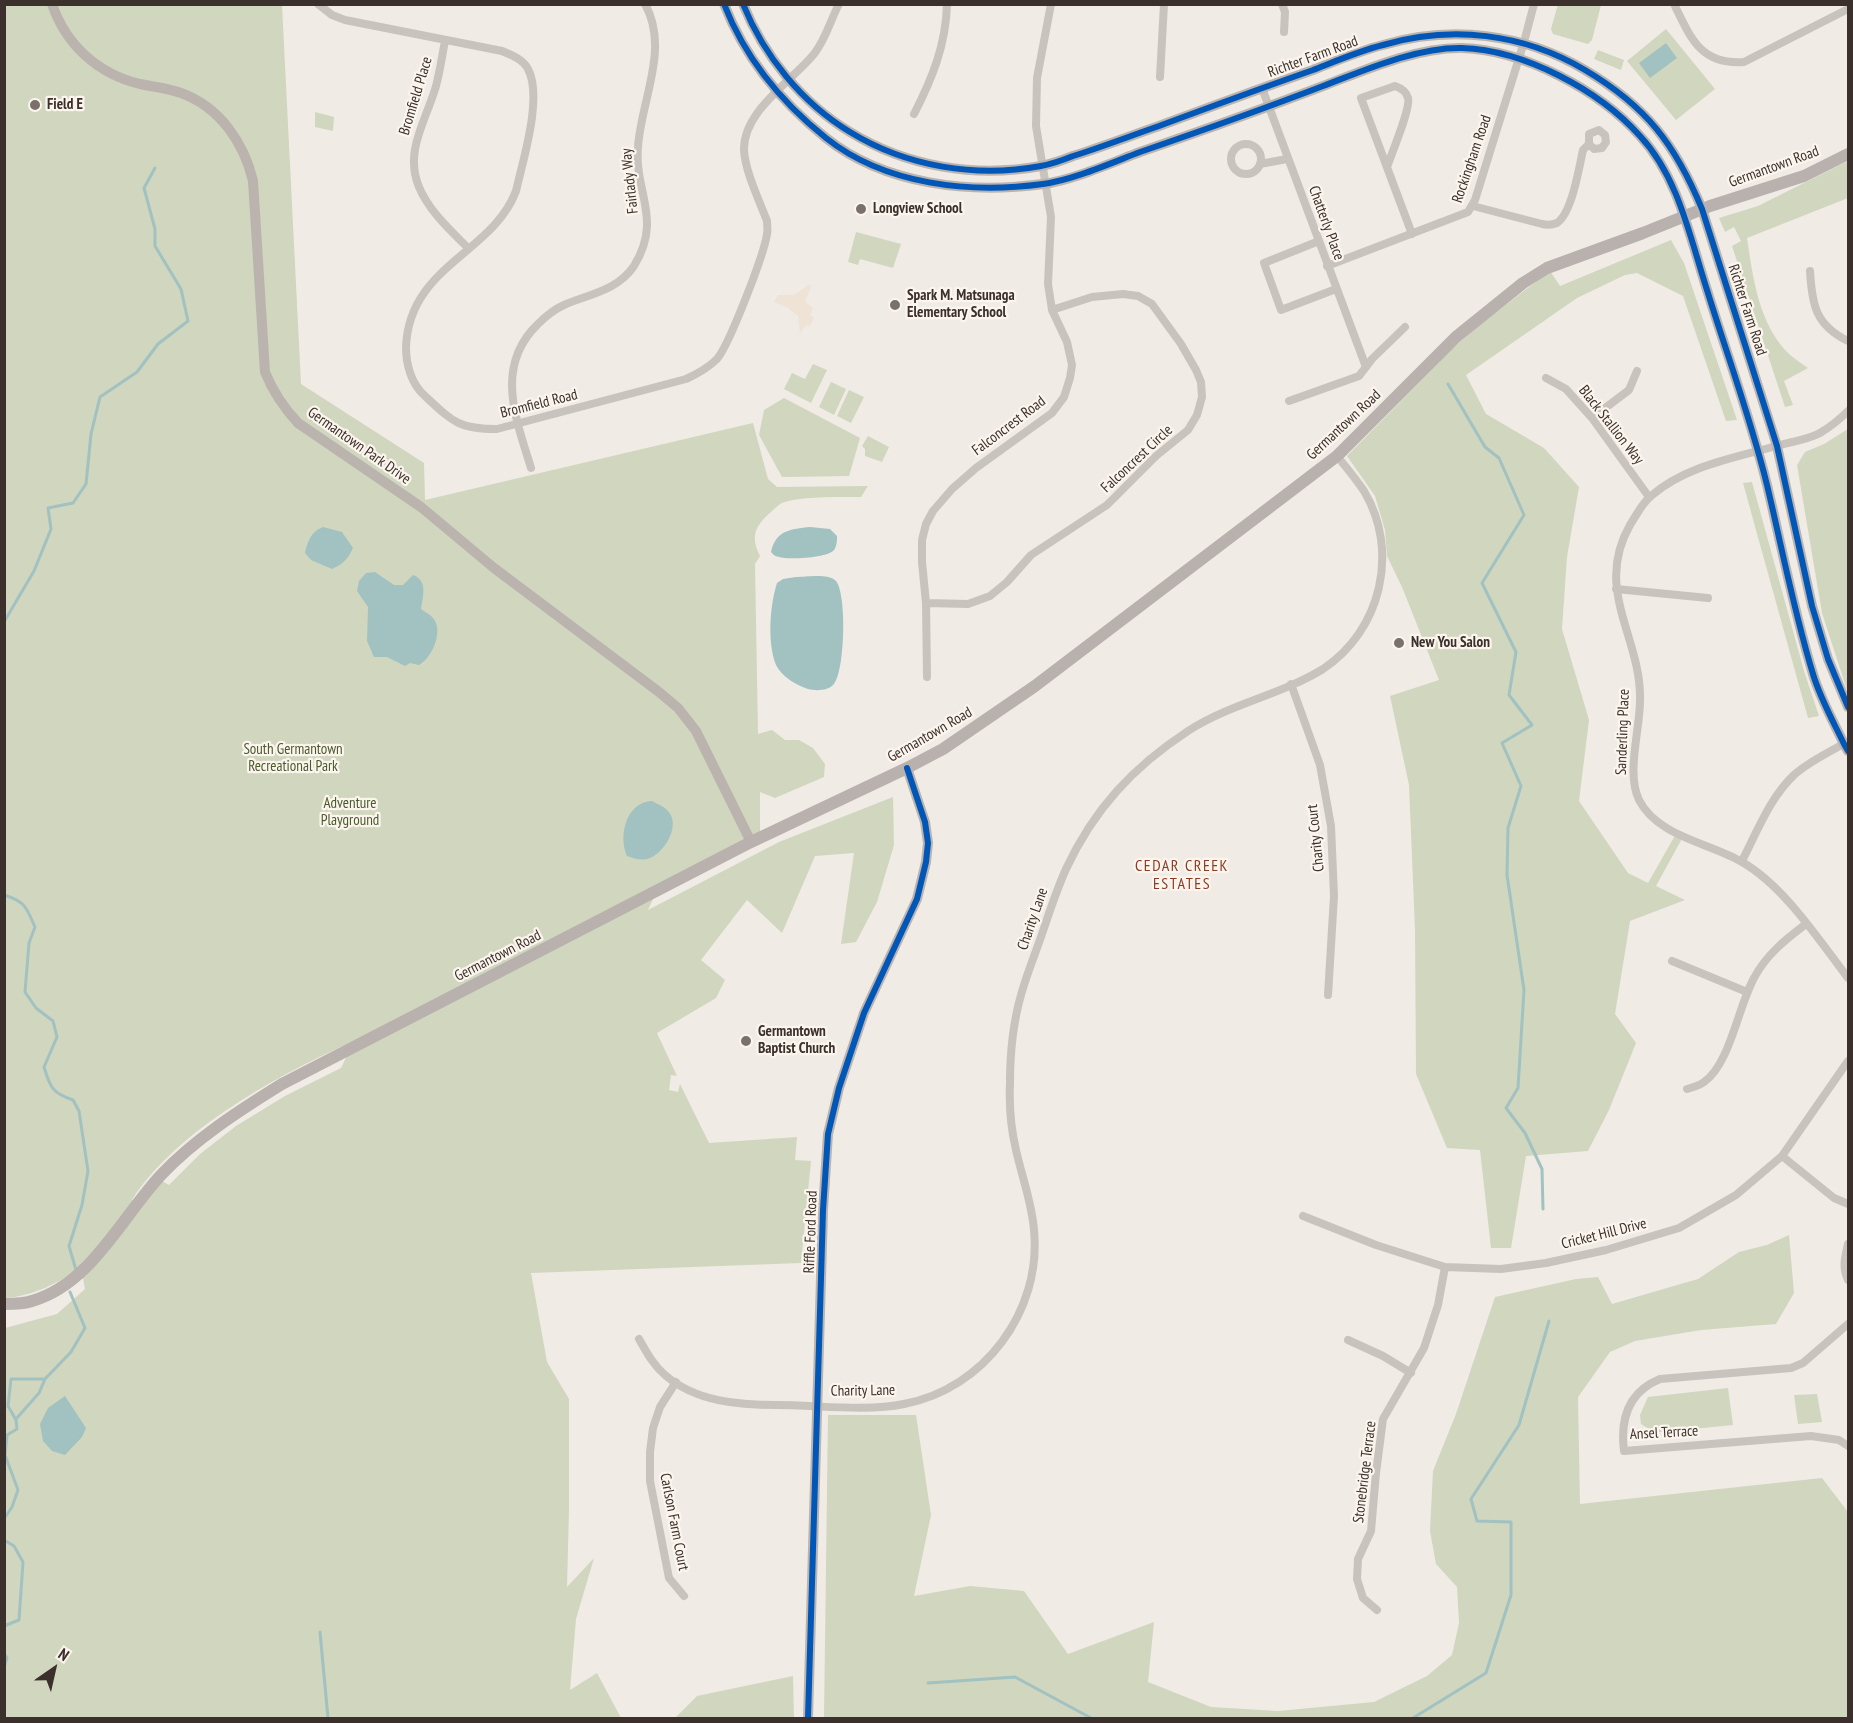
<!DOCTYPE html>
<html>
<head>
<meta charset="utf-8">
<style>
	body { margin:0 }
	#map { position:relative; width:1853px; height:1723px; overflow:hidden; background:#f0ebe5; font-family:"PT Sans Narrow",sans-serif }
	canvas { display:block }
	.frame { position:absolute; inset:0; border:6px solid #3b302b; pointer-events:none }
	.north { position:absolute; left:24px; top:1639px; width:60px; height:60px; -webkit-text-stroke:4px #fbf5ee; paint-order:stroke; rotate:34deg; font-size:16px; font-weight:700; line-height:24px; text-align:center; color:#3b302b }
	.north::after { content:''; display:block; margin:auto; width:21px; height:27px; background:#3b302b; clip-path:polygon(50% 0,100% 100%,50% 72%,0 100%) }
</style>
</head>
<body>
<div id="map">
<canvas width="1853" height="1723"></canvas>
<div class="frame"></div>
<div class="north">N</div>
</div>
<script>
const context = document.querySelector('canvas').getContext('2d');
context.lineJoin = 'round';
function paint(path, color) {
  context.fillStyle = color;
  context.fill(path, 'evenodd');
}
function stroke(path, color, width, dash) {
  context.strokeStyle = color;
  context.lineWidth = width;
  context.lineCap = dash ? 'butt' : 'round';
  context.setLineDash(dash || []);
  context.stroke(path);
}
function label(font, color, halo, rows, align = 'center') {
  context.font = font + ' "PT Sans Narrow",sans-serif';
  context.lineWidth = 4.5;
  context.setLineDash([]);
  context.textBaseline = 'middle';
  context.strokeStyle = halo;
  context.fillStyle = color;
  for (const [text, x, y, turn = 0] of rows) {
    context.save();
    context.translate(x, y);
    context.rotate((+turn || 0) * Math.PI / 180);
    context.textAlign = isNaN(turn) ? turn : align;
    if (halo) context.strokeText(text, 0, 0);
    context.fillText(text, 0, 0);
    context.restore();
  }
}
paint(new Path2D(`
	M1558 4 1601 5 1592 40 1588 44 1553 34 1551 29Z
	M4 5H282L301 384 424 463 425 500 753 423 768 479 777 487 868 486 861 497C841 497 799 496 782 503 778 505 774 509 771 512 755 526 750 536 760 556L755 564 758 734 772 730 785 740H799L813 748 825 764 824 777 775 798 760 792V832L654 897 648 910 779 842 893 797 894 845 877 902 856 942 841 944 854 853 815 856 782 933 747 900 701 960 725 980 716 998 657 1033 677 1076 671 1075 669 1090 678 1092 680 1084 709 1143 797 1137 795 1160 811 1161 801 1263 531 1273 547 1362 569 1399V1509L567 1587 594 1558 576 1619 570 1690 597 1673 621 1718H5V1328L57 1314 85 1289 81 1268C57 1283 34 1296 5 1298ZM354 1041 341 1068 285 1096 236 1126 200 1154 169 1185 153 1176 135 1201 132 1200C175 1131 281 1073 354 1041Z
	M1666 29 1715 89 1676 120 1627 61Z
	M1598 50 1624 60 1621 70 1594 59Z
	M315 112 334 117 333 131 315 127Z
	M1848 161V198L1747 238C1753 278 1759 325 1789 354 1795 359 1802 364 1808 368L1784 381 1793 405 1785 407 1732 246 1741 241 1734 227 1725 232 1719 218 1758 206Z
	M856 232 901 244 893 268 860 259 858 265 848 262Z
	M1671 240 1684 263 1737 420 1726 421 1683 296 1637 273 1625 275 1577 298 1466 375 1486 414 1544 448 1579 487 1567 557 1562 629 1589 720 1579 801 1628 873 1648 883 1677 832 1684 835 1656 886 1685 900 1630 921 1615 1014 1636 1043 1609 1110 1588 1151 1526 1156 1511 1248H1491L1480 1150 1447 1148 1416 1074 1415 929 1409 785 1390 696 1439 680 1402 587 1387 556 1385 530 1375 496 1347 456 1453 348 1482 323 1550 271 1560 286Z
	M813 364 827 370 811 403 784 389 792 373 805 379Z
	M831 382 846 389 834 415 819 407Z
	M849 390 864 397 851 423 837 416Z
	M784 398 860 438 849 476 782 477 759 435 764 410Z
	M1848 429V693L1822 613 1797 465 1805 452 1824 444Z
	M868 436 889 447 882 462 865 456V449L862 446Z
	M1752 482 1804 671 1819 716 1808 718 1743 483Z
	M1789 1235 1794 1293 1776 1324 1701 1330 1635 1341 1610 1352 1578 1397 1580 1504 1822 1478 1848 1512V1718H824L828 1415H916L931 1515 914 1596 970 1586 1024 1591 1068 1654 1154 1622 1148 1682 1211 1707 1278 1711 1374 1702 1427 1676 1452 1655 1459 1623 1457 1587 1436 1564 1430 1531 1433 1471 1456 1414 1495 1297 1576 1279 1598 1277 1612 1304 1698 1279 1739 1252 1767 1245Z
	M1728 1388 1733 1425 1662 1432H1654L1641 1424 1640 1415 1648 1397Z
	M1817 1394 1822 1422 1798 1424 1794 1395Z
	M793 1676 794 1718H675L697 1696Z`), '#d1d6bf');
paint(new Path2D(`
	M810 284 811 287 805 302 813 308 810 315 814 318 810 326 806 325 800 333 798 316 788 308 774 302 778 295H794Z`), '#eee3d5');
paint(new Path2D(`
	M1666 43 1677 58 1650 78 1639 63Z
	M323 527 342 532 353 548C348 559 343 564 332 569L311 560 305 553C308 540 311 532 323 527Z
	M810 527 830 529 837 536C837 540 837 546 834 550 828 558 788 560 779 557 774 556 774 555 771 552 776 530 791 529 810 527Z
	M375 572 394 585H403L413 575C428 580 423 597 421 609 425 612 431 615 433 618 444 631 432 658 419 665L410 663 405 666 387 657H374L367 641 368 607 357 591 359 581 366 573Z
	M796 577C806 577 829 573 836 581 847 594 845 671 834 684 828 691 816 691 808 689 796 685 782 677 776 665 767 642 770 605 777 583L783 579Z
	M652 801C657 804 664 806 668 811 681 825 665 852 650 858 642 861 635 859 627 856 618 836 626 802 652 801Z
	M65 1396 86 1428 82 1437 65 1455 52 1451 43 1441 40 1424 48 1408Z`), '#a1c2c1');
stroke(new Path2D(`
	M1448 384 1485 447 1499 458 1524 515 1482 583 1516 652 1509 695 1532 725 1502 743 1521 786 1508 828 1507 875 1524 990 1518 1088 1506 1108 1525 1133 1542 1169 1543 1209
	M4 622 34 571 51 529 48 508 73 503 86 484 91 434 100 397 137 372 158 344 188 321 181 289 155 246V229L144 188 155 168
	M4 895C26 902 26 907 35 927L29 943 25 992 36 1008 53 1021 57 1037 44 1067C50 1087 52 1093 73 1100L79 1111 88 1171 82 1205 69 1246 76 1270
	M16 1419 39 1393 45 1379
	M4 1519 12 1507 18 1490 5 1455 7 1435 17 1429 16 1420 8 1406 11 1379H45L71 1352 85 1328 70 1292
	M4 1540 14 1546 23 1562 19 1620 4 1626
	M320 1632 328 1718
	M4 1654 7 1658 4 1667
	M928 1683 1015 1677 1091 1718
	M1413 1718 1486 1673 1511 1595V1522L1477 1521 1471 1499 1519 1425 1549 1321`), '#a1c2c1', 3);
stroke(new Path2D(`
	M318 4 332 15 345 20 502 51C511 55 523 59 528 69 543 97 523 160 516 191 493 253 409 266 406 347 406 364 411 384 425 396 452 421 458 429 497 429L686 379C697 374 708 368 717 359 729 345 764 255 767 234 768 230 767 225 767 221 759 200 745 171 744 150 743 111 792 81 814 54 826 39 830 21 839 4
	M1282 4 1285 12 1284 32
	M1674 4C1691 39 1701 65 1744 62L1848 9
	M445 41C442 56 440 71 436 86 426 121 404 151 419 187 429 211 450 230 468 248
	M1160 77 1164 4
	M1262 88 1366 367
	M914 114C932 79 946 45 947 4
	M1231 159a15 15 0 1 1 30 0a15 15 0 1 1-30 0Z
	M1260 164 1287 159
	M1387 167C1391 155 1411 108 1408 98 1406 91 1401 88 1395 86L1361 98 1412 234
	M1473 206 1542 224C1547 225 1552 225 1557 223 1572 213 1579 168 1583 150L1589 144V134L1599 130 1605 135 1606 142 1602 148 1594 149 1589 144
	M1319 241 1264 263 1281 310 1336 289
	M1327 266 1468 212 1475 200 1524 42 1534 4
	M1810 271C1812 304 1815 325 1848 341
	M1546 378 1566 389 1592 418 1649 497
	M1289 401 1359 376 1372 359 1405 327
	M1848 411C1840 419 1830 427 1820 433 1807 440 1790 442 1776 446 1734 458 1685 466 1651 496 1642 503 1636 516 1630 525 1593 590 1642 638 1640 701 1640 730 1626 773 1639 800 1658 837 1710 843 1742 862 1784 886 1819 940 1848 978
	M1592 418 1629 390 1637 371
	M531 468C516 419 494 366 538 324 545 317 555 309 564 305 589 294 617 291 634 266 663 219 634 192 638 147 641 100 670 49 645 4
	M1616 589 1708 598
	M926 603 968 604 990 596 1007 582 1031 555 1107 505 1156 456 1188 430 1197 415 1202 397 1201 382 1196 370 1181 344 1152 304 1138 296 1123 294 1092 297 1052 310
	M927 677 926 603 922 562V540L926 524 933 511 952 489 976 468 1052 413 1064 397 1070 378 1072 365 1067 342 1052 310 1048 284 1051 217 1036 126 1037 78 1051 4
	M1291 684 1320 765 1331 826 1334 896 1328 995
	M1742 861C1757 832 1770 797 1795 774 1810 761 1829 752 1847 742
	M1672 961 1747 992
	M1687 1089C1693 1087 1699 1086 1704 1082 1730 1064 1738 1007 1754 978 1766 955 1786 939 1806 924
	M1782 1156 1834 1198 1848 1204
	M1303 1216 1376 1245 1445 1267 1501 1269 1546 1263 1606 1250 1679 1228 1736 1195 1782 1156 1848 1061
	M1848 1244C1845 1257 1842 1267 1848 1280
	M1848 1324 1803 1363 1791 1368 1660 1379C1628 1392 1620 1419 1624 1451L1811 1436 1839 1440 1848 1446
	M639 1339C646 1351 653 1365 665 1375 696 1402 739 1405 777 1405 817 1405 866 1412 904 1404 984 1389 1042 1311 1034 1230 1032 1203 1022 1177 1016 1150 1011 1129 1009 1105 1010 1083 1010 1054 1013 1023 1021 995 1027 973 1036 952 1043 931 1050 910 1057 889 1066 869 1094 809 1133 767 1188 731 1229 704 1281 695 1323 669 1381 631 1400 551 1364 491 1356 479 1346 467 1337 456
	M1348 1340 1383 1356 1411 1373
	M676 1382 660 1407 653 1428 650 1452V1481L669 1578 684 1596
	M1377 1610 1363 1598 1357 1579 1358 1559 1371 1531 1376 1473 1383 1419 1424 1348 1438 1305 1445 1267`), '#c9c3be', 8);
stroke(new Path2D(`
	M52 4C66 45 98 74 140 84 154 87 167 88 181 93 220 107 244 143 253 181L265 372C273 392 284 408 298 423L421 507 494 568 659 692 678 708 696 731 751 842
	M724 4C745 58 781 102 826 138 885 185 970 194 1043 184 1073 180 1111 163 1140 152 1201 131 1263 109 1323 86 1365 70 1417 47 1462 48 1524 50 1599 90 1640 136 1679 178 1690 238 1707 290 1727 355 1751 419 1767 485 1782 548 1794 612 1813 674 1820 698 1833 721 1844 744L1848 751
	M743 4C764 56 802 103 850 132 907 167 976 178 1041 166 1052 164 1063 160 1073 156 1102 147 1130 136 1159 126 1210 107 1262 88 1313 70 1336 61 1359 51 1383 45 1451 25 1523 33 1585 70 1646 106 1675 144 1702 209L1777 446 1812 606 1828 659 1848 707
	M808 1718 823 1210 828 1134 839 1088 864 1013 917 899 926 862 928 843 925 822 907 768`), '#bab3ae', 10);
stroke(new Path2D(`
	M4 1304C13 1304 23 1304 32 1301 91 1284 121 1218 161 1175 195 1139 240 1110 282 1084L751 842 907 768 943 749 1035 686 1337 456 1456 337 1523 283 1547 268 1643 233 1710 206 1804 176 1848 154`), '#b8b1ad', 12);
stroke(new Path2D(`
	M724 4C745 58 781 102 826 138 885 185 970 194 1043 184 1073 180 1111 163 1140 152 1201 131 1263 109 1323 86 1365 70 1417 47 1462 48 1524 50 1599 90 1640 136 1679 178 1690 238 1707 290 1727 355 1751 419 1767 485 1782 548 1794 612 1813 674 1820 698 1833 721 1844 744L1848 751
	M743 4C764 56 802 103 850 132 907 167 976 178 1041 166 1052 164 1063 160 1073 156 1102 147 1130 136 1159 126 1210 107 1262 88 1313 70 1336 61 1359 51 1383 45 1451 25 1523 33 1585 70 1646 106 1675 144 1702 209L1777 446 1812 606 1828 659 1848 707
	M808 1718 823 1210 828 1134 839 1088 864 1013 917 899 926 862 928 843 925 822 907 768`), '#0057b8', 6);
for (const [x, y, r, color] of [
	[35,105,6,"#7a716c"],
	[861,209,6,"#7a716c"],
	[895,305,6,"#7a716c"],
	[1399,643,6,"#7a716c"],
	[746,1041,6,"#7a716c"]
]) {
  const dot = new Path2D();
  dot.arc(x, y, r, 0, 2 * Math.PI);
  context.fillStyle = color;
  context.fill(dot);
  stroke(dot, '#fbf5ee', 2);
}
label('15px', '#3b302b', '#fbf5ee', [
	["Richter Farm Road",1313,57,-20],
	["Bromfield Place",416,96,-73],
	["Rockingham Road",1472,159,-71],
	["Germantown Road",1774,167,-20],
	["Fairlady Way",630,181,-96],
	["Chatterly Place",1326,223,70],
	["Richter Farm Road",1747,310,72],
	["Bromfield Road",539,404,-14],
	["Germantown Road",1344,425,-43],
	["Black Stallion Way",1611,425,52],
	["Falconcrest Road",1009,426,-37],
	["Germantown Park Drive",359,446,35],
	["Falconcrest Circle",1137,459,-43],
	["Sanderling Place",1623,732,-88],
	["Germantown Road",930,735,-30],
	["Charity Court",1316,838,-96],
	["Charity Lane",1033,919,-71],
	["Germantown Road",498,956,-27],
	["Riffle Ford Road",811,1232,-88],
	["Cricket Hill Drive",1604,1234,-14],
	["Charity Lane",863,1391,-1],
	["Ansel Terrace",1664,1433,-3],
	["Stonebridge Terrace",1365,1472,-83],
	["Carlson Farm Court",674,1522,79]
]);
label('bold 15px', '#3b302b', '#fbf5ee', [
	["Field E",47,105],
	["Longview School",873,209],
	["Spark M. Matsunaga",907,296],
	["Elementary School",907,313],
	["New You Salon",1411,643],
	["Germantown",758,1032],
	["Baptist Church",758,1049]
], 'left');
label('15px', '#4a5a2e', '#fbf5ee', [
	["South Germantown",293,750],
	["Recreational Park",293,767],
	["Adventure",350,804],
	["Playground",350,821]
]);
context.letterSpacing = '1.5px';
label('16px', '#8c3b22', '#fbf5ee', [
	["CEDAR CREEK",1182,866],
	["ESTATES",1182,884]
]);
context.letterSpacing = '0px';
</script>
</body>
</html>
